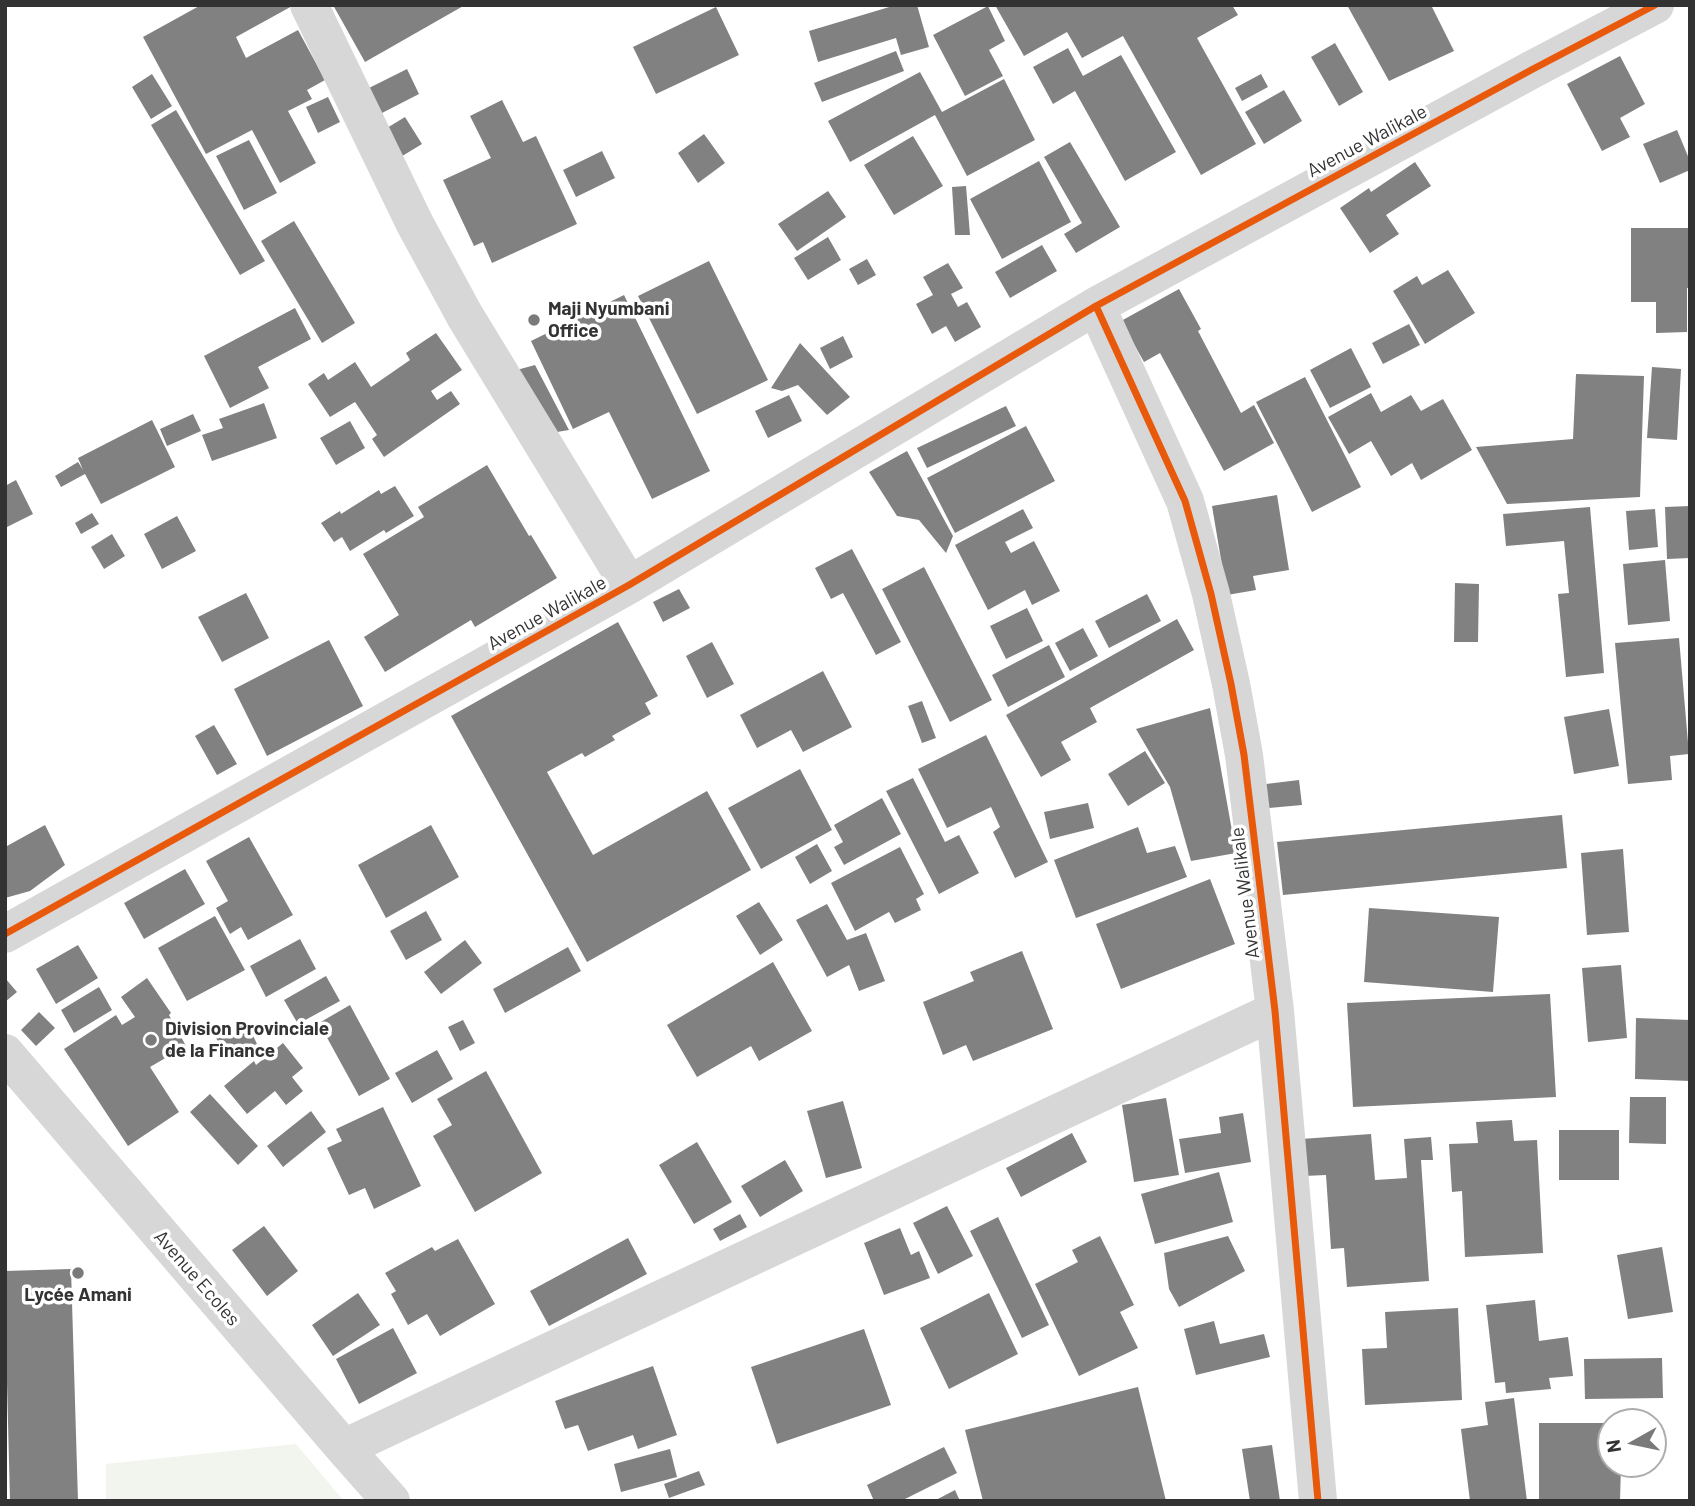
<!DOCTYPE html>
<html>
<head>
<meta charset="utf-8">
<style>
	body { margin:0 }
	#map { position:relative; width:1695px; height:1506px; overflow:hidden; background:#fff; font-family:Barlow,sans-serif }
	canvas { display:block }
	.frame { position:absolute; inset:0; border:7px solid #333; pointer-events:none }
	.north { position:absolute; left:1597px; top:1408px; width:70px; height:70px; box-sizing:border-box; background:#fff; border:2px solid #adadad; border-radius:50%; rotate:261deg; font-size:19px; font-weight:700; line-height:28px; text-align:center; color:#333 }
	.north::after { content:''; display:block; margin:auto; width:24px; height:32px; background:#7a7a7a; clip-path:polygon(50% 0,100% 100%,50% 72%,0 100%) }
</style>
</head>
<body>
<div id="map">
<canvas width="1695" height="1506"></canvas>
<div class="frame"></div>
<div class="north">N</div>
</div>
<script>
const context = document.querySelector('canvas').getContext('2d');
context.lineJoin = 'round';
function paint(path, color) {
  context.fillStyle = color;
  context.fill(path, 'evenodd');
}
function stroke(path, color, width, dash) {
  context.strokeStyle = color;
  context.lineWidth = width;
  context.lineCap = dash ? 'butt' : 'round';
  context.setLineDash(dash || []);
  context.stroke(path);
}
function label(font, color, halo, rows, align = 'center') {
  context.font = font + ' Barlow,sans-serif';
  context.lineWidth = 7;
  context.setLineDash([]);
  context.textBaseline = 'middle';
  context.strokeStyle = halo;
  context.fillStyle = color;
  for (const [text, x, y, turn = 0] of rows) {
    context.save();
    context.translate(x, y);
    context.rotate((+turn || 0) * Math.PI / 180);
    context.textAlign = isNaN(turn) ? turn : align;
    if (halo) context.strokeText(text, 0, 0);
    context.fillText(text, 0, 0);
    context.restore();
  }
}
paint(new Path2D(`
	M296 1444 344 1501H106V1464Z`), '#f1f5ed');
paint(new Path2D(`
	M201 5H294L236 37 246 58 298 30 325 80 307 90 312 99 288 111 316 163 280 183 252 130 206 154 143 37Z
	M333 5H465L365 62Z
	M896 5H917L929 47 901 55 896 38 818 62 809 31Z
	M995 5H1232L1238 15 1197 38 1256 144 1201 175 1123 36 1082 58 1067 32 1024 56Z
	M1347 5H1431L1454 51 1389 81Z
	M988 6 1005 41 989 50 1003 76 965 96 933 35Z
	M716 7 739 55 656 94 633 47Z
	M1335 43 1363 92 1339 106 1311 57Z
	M1068 48 1083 76 1121 55 1176 152 1125 181 1075 91 1053 104 1033 67Z
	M896 51 904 71 822 102 814 83Z
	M1620 56 1645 104 1620 118 1630 137 1602 151 1567 84Z
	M407 69 419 94 382 113 369 88Z
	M920 72 942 112 1004 79 1035 140 967 176 935 115 850 162 828 121Z
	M152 74 172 106 151 119 132 87Z
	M1261 74 1268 87 1242 101 1235 88Z
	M1284 90 1302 121 1264 144 1245 112Z
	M328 97 340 122 318 133 306 107Z
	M502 100 523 142 536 136 577 224 492 263 483 242 474 246 443 180 491 158 470 116Z
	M176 110 265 261 240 275 151 125Z
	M405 117 422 144 399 158 382 131Z
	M1677 130 1690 161V170L1660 183 1643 144Z
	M704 134 725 163 698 183 678 153Z
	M913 136 943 186 894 215 864 165Z
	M249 140 277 193 244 210 216 156Z
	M1070 142 1120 227 1076 253 1064 234 1082 223 1044 157Z
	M602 151 615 178 576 197 563 170Z
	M1039 161 1071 222 1002 259 970 199Z
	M1415 162 1431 186 1386 215 1399 234 1370 253 1340 208 1369 188 1371 192Z
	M966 186 970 235H955L952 187Z
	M828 191 846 217 797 251 778 224Z
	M294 221 355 323 322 343 261 241Z
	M1631 228H1690V288H1687V332L1656 333V302H1631Z
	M828 237 841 260 808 280 794 258Z
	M1042 245 1057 271 1010 298 995 272Z
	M867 259 876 275 858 285 849 269Z
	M709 261 768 380 697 414 638 296Z
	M948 263 963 288 951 294 958 307 967 302 981 327 955 342 946 326 932 334 916 304 933 295 923 277Z
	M1448 270 1475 313 1425 344 1393 291 1417 276 1422 285Z
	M1179 289 1201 329 1198 331 1241 413 1254 405 1274 443 1224 471 1160 353 1144 362 1121 321Z
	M624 295 710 471 652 499 609 412 573 429 531 341Z
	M295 308 311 339 258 367 269 388 230 408 204 356Z
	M1409 324 1420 345 1383 364 1372 343Z
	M436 333 462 370 431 391 437 400 451 391 460 404 384 457 372 439 377 435 355 402 330 417 308 384 324 373 328 380 355 362 371 387 410 360 406 353Z
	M843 336 853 357 830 369 820 348Z
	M800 343 850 397 827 415 798 385 782 391 771 388Z
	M1351 348 1371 387 1330 408 1310 370Z
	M535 365 569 430 557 432 513 371Z
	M1652 367 1681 369 1677 440 1647 438Z
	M1576 374 1644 376 1640 497 1507 504 1476 447 1573 439Z
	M1305 377 1361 487 1312 512 1256 402Z
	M1371 393 1381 412 1411 395 1421 411 1443 399 1472 450 1421 480 1412 463 1391 476 1371 441 1349 454 1328 417Z
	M789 395 802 421 768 438 755 411Z
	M264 403 277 438 212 461 202 435 223 428 219 419Z
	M1006 406 1016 426 927 468 917 448Z
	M193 414 201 431 167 446 160 429Z
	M152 420 175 467 101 504 85 474 61 487 55 476 78 462 83 470 78 458Z
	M350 421 365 448 336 465 320 438Z
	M1026 426 1055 481 955 533 927 478Z
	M907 451 953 536 946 553 919 520 897 516 869 472Z
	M487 465 529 536 531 535 557 578 475 627 471 620 385 672 364 637 399 615 363 554 424 517 418 507Z
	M16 480 33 514 5 528V486Z
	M395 486 414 516 386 533 384 530 350 551 342 537 334 542 321 523 340 511 341 514 379 490 381 494Z
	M1277 495 1289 570 1253 576 1256 590 1227 595 1212 506Z
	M1690 506V558L1667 559 1665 507Z
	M1590 507 1604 673 1566 677 1558 594 1569 593 1564 541 1506 546 1503 514Z
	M1023 509 1033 528 1005 542 1011 553 1034 541 1060 591 1032 605 1025 590 988 610 955 545Z
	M1655 509 1658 547 1629 550 1626 511Z
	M92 513 99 524 81 534 75 523Z
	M177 516 196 551 162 569 144 534Z
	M112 534 125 556 104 569 91 547Z
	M852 549 901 642 876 655 843 593 831 599 815 568Z
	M1665 560 1670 621 1628 625 1623 564Z
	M924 567 992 700 950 722 882 589Z
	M1455 583 1479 584 1478 642H1454Z
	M679 589 690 608 663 622 653 602Z
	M246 593 269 638 222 662 198 617Z
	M1147 594 1161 621 1109 648 1095 621Z
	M1027 608 1043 641 1006 659 990 626Z
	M1177 619 1194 650 1090 708 1097 722 1061 742 1071 760 1041 777 1006 715Z
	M618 622 658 696 645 703 651 714 612 736 615 740 585 757 582 753 547 772 593 855 707 791 751 870 587 962 451 716Z
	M1083 628 1098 656 1070 671 1055 643Z
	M1679 638 1689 754 1670 756 1672 780 1628 784 1615 643Z
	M329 640 363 706 267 756 234 689Z
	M712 642 734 684 707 698 686 656Z
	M1049 645 1065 677 1008 707 992 675Z
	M823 671 852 727 803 752 791 730 757 748 740 715Z
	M922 701 936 738 922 743 908 706Z
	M1210 708 1236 853 1191 861 1170 787 1136 729Z
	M1609 709 1619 766 1574 774 1564 717Z
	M214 725 237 764 217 775 195 736Z
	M986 735 1048 862 1015 878 993 832 1000 827 991 807 947 828 918 769Z
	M1145 751 1165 783 1128 806 1108 774Z
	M800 769 832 830 761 869 728 808Z
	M913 778 945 842 959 835 979 873 939 894 886 791Z
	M1299 780 1302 805 1269 808 1266 784Z
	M882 798 901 834 844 865 834 847 843 842 834 825Z
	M1088 803 1094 828 1050 839 1044 812Z
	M1562 815 1567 868 1283 895 1277 842Z
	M45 825 65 865 30 891 5 898V843L7 846Z
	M431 825 459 877 386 918 358 865Z
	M1138 827 1147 853 1175 846 1187 877 1076 918 1054 860Z
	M249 837 293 915 248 940 241 927 230 934 216 908 228 901 206 861Z
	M817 844 832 871 810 884 795 857Z
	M900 847 924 894 916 899 921 910 895 923 889 912 855 931 831 883Z
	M1623 849 1629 932 1587 935 1581 853Z
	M185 869 205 904 144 939 124 903Z
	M1210 879 1235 944 1121 989 1096 924Z
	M759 902 783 940 760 955 736 916Z
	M827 904 847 940 866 933 885 981 859 991 849 965 827 977 796 920Z
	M1369 908 1499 917 1493 992 1364 982Z
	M426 911 442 940 406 960 390 931Z
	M215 916 245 970 187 1001 158 948Z
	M300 939 316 969 266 997 250 966Z
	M465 940 482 963 441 994 424 972Z
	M78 945 98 978 56 1004 36 969Z
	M568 947 581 971 505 1013 493 989Z
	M1022 951 1053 1029 973 1061 966 1045 943 1055 923 1002 974 981 970 972Z
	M773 962 812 1031 759 1061 751 1046 697 1077 667 1025Z
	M1621 965 1627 1038 1588 1042 1582 968Z
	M326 976 340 1001 298 1024 284 1000Z
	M5 978 17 992 5 1002Z
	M147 978 171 1013 169 1015 186 1046 150 1067 179 1112 128 1146 64 1049 116 1015 122 1025 135 1017 121 997Z
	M99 987 112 1010 74 1033 61 1010Z
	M1550 994 1556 1097 1353 1107 1347 1003Z
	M350 1005 390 1079 359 1096 319 1023Z
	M39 1012 55 1028 36 1046 21 1030Z
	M1636 1018 1690 1020V1081L1635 1079Z
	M463 1020 475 1043 460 1051 448 1027Z
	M247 1023 257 1044 227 1059 216 1038Z
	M283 1043 303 1068 292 1077 303 1091 286 1105 275 1091 247 1114 224 1086 254 1061 256 1065Z
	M437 1050 453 1079 412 1103 395 1073Z
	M486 1071 542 1173 475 1212 433 1136 452 1125 437 1099Z
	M210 1094 258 1146 238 1165 190 1112Z
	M1630 1097H1666V1144L1629 1143Z
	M1166 1098 1179 1175 1134 1182 1122 1105Z
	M843 1101 862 1168 826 1178 807 1111Z
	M383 1107 421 1186 374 1209 365 1188 349 1195 327 1148 342 1141 336 1129Z
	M311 1111 326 1132 283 1167 267 1146Z
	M1243 1113 1251 1162 1185 1173 1179 1139 1221 1133 1219 1117Z
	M1512 1120 1514 1141 1537 1140 1543 1253 1465 1257 1462 1191 1452 1192 1449 1144 1478 1143 1476 1122Z
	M1559 1130H1619V1180H1559Z
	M1072 1133 1087 1162 1021 1197 1006 1168Z
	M1371 1134 1375 1180 1407 1178 1404 1139 1431 1137 1433 1160H1421L1429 1281 1347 1287 1344 1248 1331 1249 1326 1175 1304 1176 1301 1139Z
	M697 1142 732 1202 694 1224 659 1165Z
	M785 1160 803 1191 760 1217 741 1186Z
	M1219 1172 1233 1222 1155 1244 1141 1194Z
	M947 1206 973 1256 938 1274 913 1223Z
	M740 1214 747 1227 720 1241 713 1229Z
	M998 1217 1049 1325 1022 1338 970 1231Z
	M264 1226 298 1271 267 1296 232 1250Z
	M900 1228 911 1255 919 1251 930 1278 884 1295 864 1243Z
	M1100 1236 1134 1305 1120 1312 1138 1348 1079 1376 1035 1284 1078 1262 1072 1250Z
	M1228 1236 1245 1271 1179 1307 1169 1289 1164 1253Z
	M628 1238 647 1274 549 1326 530 1291Z
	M458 1239 495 1304 440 1336 427 1314 408 1325 391 1294 396 1291 385 1273 432 1247 435 1251Z
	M1662 1247 1673 1312 1628 1319 1617 1255Z
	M71 1269 78 1501H10L7 1383H5V1271Z
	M358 1293 380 1325 333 1356 312 1325Z
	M989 1293 1018 1354 949 1389 920 1328Z
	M1535 1300 1539 1341 1568 1337 1573 1376 1549 1378 1551 1389 1506 1393 1505 1382 1495 1383 1486 1305Z
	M1458 1308 1462 1400 1365 1405 1362 1349 1387 1348 1385 1312Z
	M1214 1321 1220 1344 1264 1334 1270 1357 1196 1375 1184 1329Z
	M393 1328 417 1373 359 1404 336 1359Z
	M864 1329 891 1405 777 1444 751 1367Z
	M1662 1358 1663 1398 1585 1399 1584 1359Z
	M653 1366 677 1435 638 1449 633 1435 588 1451 578 1425 565 1429 555 1401Z
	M1138 1387 1166 1501H983L965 1430Z
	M1514 1398 1527 1501H1470L1461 1429 1488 1425 1485 1402Z
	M1539 1423H1611V1464H1621L1620 1501H1539Z
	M1272 1445 1280 1501H1250L1242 1449Z
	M944 1447 957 1473 901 1501H874L867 1485Z
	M670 1449 677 1477 621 1492 614 1464Z
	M699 1471 705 1485 669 1498 664 1484Z
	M955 1490 960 1501H934Z`), '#818181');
stroke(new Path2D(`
	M309 5 415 224 465 316 629 585
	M1096 306 1185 501 1211 594 1231 684 1244 755 1275 1011 1318 1501
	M5 934 629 585 1096 306 1533 69 1655 5
	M5 1053 344 1448 391 1501
	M344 1448 1275 1011`), '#d7d7d7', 38);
stroke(new Path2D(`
	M1096 306 1185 501 1211 594 1231 684 1244 755 1275 1011 1318 1501
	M5 934 629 585 1096 306 1533 69 1655 5`), '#e8590c', 7);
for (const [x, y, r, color] of [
	[534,320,7,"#7a7a7a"],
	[151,1040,7,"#7a7a7a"],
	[78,1273,7,"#7a7a7a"]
]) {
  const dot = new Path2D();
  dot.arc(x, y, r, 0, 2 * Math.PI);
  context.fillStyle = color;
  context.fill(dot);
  stroke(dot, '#fff', 2.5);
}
label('19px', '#333', '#fff', [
	["Avenue Walikale",1367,141,-28],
	["Avenue Walikale",547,613,-29],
	["Avenue Walikale",1245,893,-97],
	["Avenue Ecoles",197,1278,49]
]);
label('bold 19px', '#333', '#fff', [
	["Maji Nyumbani",548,309],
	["Office",548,331],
	["Division Provinciale",165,1029],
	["de la Finance",165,1051],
	["Lycée Amani",78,1295,"center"]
], 'left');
</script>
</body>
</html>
